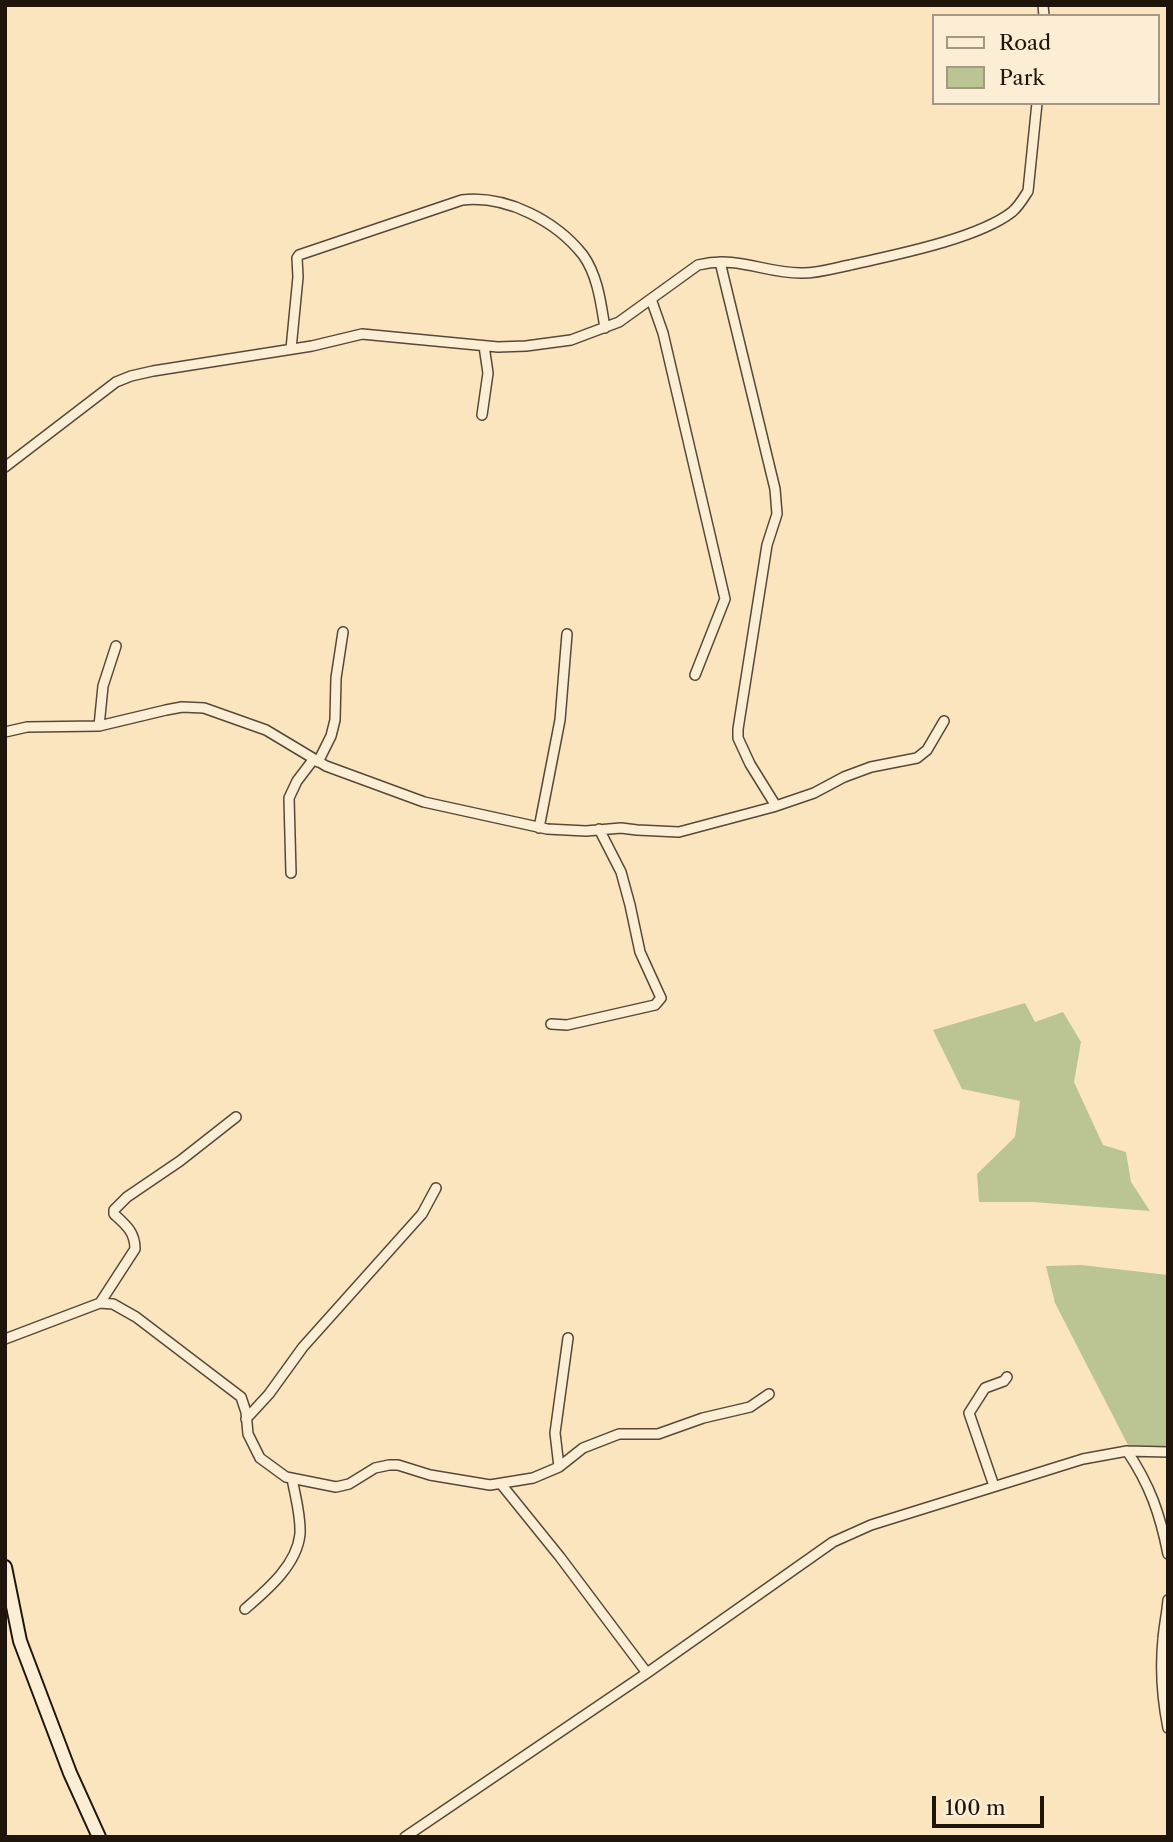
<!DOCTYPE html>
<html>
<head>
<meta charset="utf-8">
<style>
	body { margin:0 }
	#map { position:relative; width:1173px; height:1842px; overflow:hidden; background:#fae5bf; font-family:"Libre Caslon Text",serif }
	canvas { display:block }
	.frame { position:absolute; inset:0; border:7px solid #1f150a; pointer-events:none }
	.legend { position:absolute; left:932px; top:14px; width:228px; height:91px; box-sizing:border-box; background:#fceed5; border:2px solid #a49784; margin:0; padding:9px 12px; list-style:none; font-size:21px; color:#1f150a }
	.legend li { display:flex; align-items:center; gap:14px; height:35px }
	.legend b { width:35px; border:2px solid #a49784 }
	.scale { position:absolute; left:932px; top:1796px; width:112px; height:32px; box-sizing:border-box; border:4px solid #1f150a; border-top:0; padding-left:9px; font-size:21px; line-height:24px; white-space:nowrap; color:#1f150a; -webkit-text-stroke:5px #fceed5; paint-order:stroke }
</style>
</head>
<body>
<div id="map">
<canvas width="1173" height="1842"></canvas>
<div class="frame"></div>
<ul class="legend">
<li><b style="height:9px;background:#fceed5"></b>Road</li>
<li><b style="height:19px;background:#bbc594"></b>Park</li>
</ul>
<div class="scale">100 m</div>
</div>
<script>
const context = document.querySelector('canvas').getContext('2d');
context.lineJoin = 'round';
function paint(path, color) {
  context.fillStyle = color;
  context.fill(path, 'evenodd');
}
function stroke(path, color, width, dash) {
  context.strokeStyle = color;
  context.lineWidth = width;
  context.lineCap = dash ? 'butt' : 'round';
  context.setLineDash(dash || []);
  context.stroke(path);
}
paint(new Path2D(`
	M1025 1003 1035 1022 1063 1012 1081 1042 1074 1082 1103 1145 1126 1152 1131 1182 1150 1211 1033 1202H979L977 1174 1015 1137 1020 1101 962 1089 933 1030Z
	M1081 1265 1168 1275V1449H1130L1055 1303 1046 1266Z`), '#bbc594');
const street = new Path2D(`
	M1043 5 1044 16
	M720 262 775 489 777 514 767 545 738 729V738L750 764 776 806
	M651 299 663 333 725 599 695 675
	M291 349 298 277 297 258 299 255 462 200C507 195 556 221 583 255 598 276 601 304 605 328
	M482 415 488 373 484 346
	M5 467 116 382 131 376 153 371 312 346 362 334 498 347 526 346 571 340 619 322 698 265C740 255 765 274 803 273 819 273 835 268 850 265 894 255 977 239 1012 212 1019 206 1023 199 1028 191L1037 103
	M99 726 103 686 116 646
	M5 732 27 727 99 726 166 710 182 707 204 708 266 730 326 766 424 802 547 829 586 831 621 828 637 830 679 832 773 807 814 793 844 777 871 767 917 758 927 750 944 721
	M318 762 331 736 335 720 336 678 343 632
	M539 828 560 720 567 634
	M291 873 289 798 297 781 313 760
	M551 1024 567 1025 655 1005 661 998 640 952 630 905 621 872 599 829
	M100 1303 135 1249C135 1232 126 1225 114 1214V1210L127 1197 180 1161 236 1117
	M5 1339 100 1303 113 1304 136 1317 241 1397 246 1412 248 1434 260 1458 286 1477 336 1487 349 1484 375 1468 389 1465H398L430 1475 490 1485 533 1478 559 1467 583 1448 619 1434H658L703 1418 750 1407 769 1394
	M246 1419 269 1394 303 1347 422 1214 436 1188
	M1127 1451C1150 1485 1160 1514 1168 1554
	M559 1467 555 1433 568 1338
	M501 1484 560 1557 647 1673
	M994 1486 969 1413 985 1388 1004 1381 1007 1377
	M1168 1600C1167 1613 1164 1626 1163 1639 1160 1669 1162 1698 1168 1728
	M245 1609C267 1590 297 1565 300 1534 301 1515 295 1496 292 1478
	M405 1837 647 1673 833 1542 871 1525 1083 1459 1127 1451 1168 1452`);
const secondary = new Path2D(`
	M5 1567 20 1641 70 1773 99 1837`);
stroke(street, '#564937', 12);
stroke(secondary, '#1f150a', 16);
stroke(street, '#fceed5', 9);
stroke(secondary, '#fceed5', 12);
</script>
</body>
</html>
